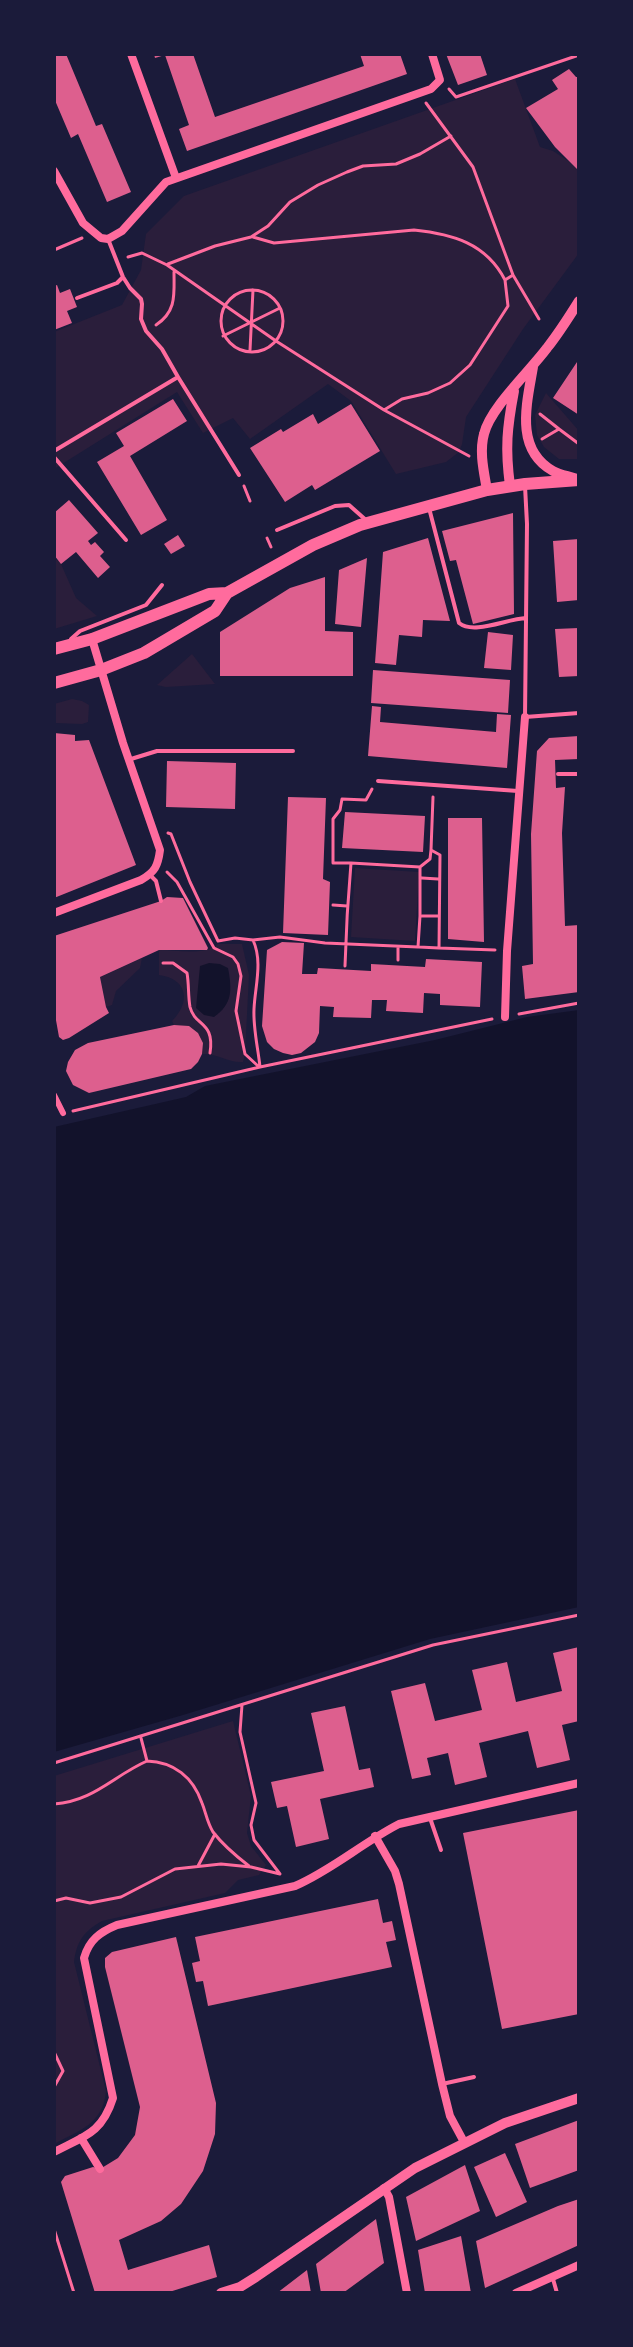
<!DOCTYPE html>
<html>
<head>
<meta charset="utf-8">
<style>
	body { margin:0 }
	#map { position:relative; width:633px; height:2347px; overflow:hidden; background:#1b1b3a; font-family:Overpass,sans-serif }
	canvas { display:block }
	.frame { position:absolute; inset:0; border:56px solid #1b1b3a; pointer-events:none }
</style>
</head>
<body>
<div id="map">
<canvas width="633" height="2347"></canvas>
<div class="frame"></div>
</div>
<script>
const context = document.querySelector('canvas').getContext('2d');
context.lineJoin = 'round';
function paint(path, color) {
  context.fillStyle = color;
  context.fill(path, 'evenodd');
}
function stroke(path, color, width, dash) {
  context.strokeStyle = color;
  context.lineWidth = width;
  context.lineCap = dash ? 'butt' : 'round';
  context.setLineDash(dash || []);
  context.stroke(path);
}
paint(new Path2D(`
	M515 79 540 147 553 151 579 168V253L523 329 466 417 462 444 459 452 446 462 396 474 351 401 328 384 250 439 233 418 203 433 177 392 54 469V332L122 305 141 270 146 234 184 196Z
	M546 393 579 431V459H559L544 447 537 435 535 415Z
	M54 558 60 562 76 598 97 616 54 629Z
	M192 654 215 684 166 687 157 685Z
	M72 699 82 701 89 705 88 722 82 724 54 723V704Z
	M355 868 419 872 415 941 351 937Z
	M218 944H242L249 975 245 1054 243 1062C228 1063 217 1053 202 1054 204 1032 194 1026 174 1025L172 1021C191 1002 188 979 159 975V950C177 950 205 956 218 944Z
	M142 958 140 968 116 991 112 1005 106 1007 100 977Z
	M233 1721 251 1796 247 1833 251 1846 266 1865 259 1875 238 1880 225 1893 102 1921C83 1932 77 1941 74 1962L106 2091C103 2124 80 2130 54 2144V1776Z`), '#2a1e3b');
paint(new Path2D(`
	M209 963 220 964 228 968C232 989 233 1004 214 1017L204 1015 196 1008 200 966Z
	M579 1010V1607L430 1639 183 1715 54 1752V1127L186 1097 205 1086 435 1040 527 1017Z`), '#12122b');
paint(new Path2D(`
	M54 54H66L96 126 102 124 131 192 107 202 78 134 71 138 54 98Z
	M154 54H193L215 117 364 66 360 54H389L390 56 400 54 407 74 187 151 179 129 189 125 165 55 155 58Z
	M446 54H480L487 75 458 85Z
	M569 69 576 77H579V171L555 147 526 108 558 89 552 80Z
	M57 285 60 293 70 289 77 307 67 311 72 323 54 330V286Z
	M579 359V415L553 398Z
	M173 399 187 421 130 456 167 520 141 535 97 462 124 446 116 433Z
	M351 404 380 451 315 490 312 485 285 502 250 448 281 429 283 432 313 414 318 424Z
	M69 500 98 533 88 541 91 545 95 542 104 552 100 556 110 567 98 578 76 552 61 564 54 555V513Z
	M513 513 514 614 473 624 456 560 450 561 442 531Z
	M178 535 185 546 171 554 164 544Z
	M428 538 450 621 423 620 422 637 399 635 396 665 375 663 383 552Z
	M579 539V600L557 602 553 541Z
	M367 558 361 627 335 624 339 570Z
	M325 577V631L353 632V676H220V632L290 588Z
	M579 628V676L559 677 555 629Z
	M488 632 513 635 511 670 484 668Z
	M373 670 510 680 508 713 371 703Z
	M372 706 381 707 380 722 496 732 497 714 511 715 507 768 368 756Z
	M54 733 75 735V741L89 740 136 865 54 898Z
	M579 736V759L555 760 556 788 565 787 562 833 565 926 579 925V992L525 999 522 966 533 964 531 834 537 751 549 738Z
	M167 761 236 763 235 809 166 807Z
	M288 797 326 798 323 879 330 882 328 935 283 933Z
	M345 812 425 816 423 852 342 848Z
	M448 818H482L484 942 448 939Z
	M167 897 183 898 208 948 207 950H159L100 977 106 1007 109 1013 69 1038 63 1040 59 1037 54 1009V936L161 901Z
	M282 942 304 943 302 974H317L318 968 371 971V964L425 967 426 959 482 962 480 1007 440 1005V994L424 993 423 1013 386 1011 387 1000H372L371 1018 333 1017 334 1007 320 1006 319 1033 315 1042 301 1053 292 1055 283 1053 274 1049 267 1042 262 1026 267 950Z
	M174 1025 189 1026 198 1033 203 1043 202 1054 198 1062 191 1069 89 1093 73 1085 66 1071 68 1062 75 1050 88 1043Z
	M579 1647V1721L562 1725 570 1760 537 1768 528 1731 479 1743 487 1777 455 1785 448 1753 427 1758 431 1775 412 1779 391 1691 425 1683 435 1721 482 1710 472 1670 507 1662 516 1702 562 1691 553 1653Z
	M345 1706 359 1770 370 1768 374 1787 320 1799 329 1839 296 1847 287 1806 277 1808 271 1782 324 1771 311 1713Z
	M579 1810V2014L502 2029 463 1833Z
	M378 1899 383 1923 392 1921 396 1940 386 1942 392 1967 208 2006 203 1981 196 1982 192 1963 200 1961 195 1937Z
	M176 1937 216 2103 215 2134 203 2171 181 2204 161 2221 119 2240 128 2270 209 2245 217 2277 166 2293H95L61 2182 65 2176 93 2167 100 2169 118 2158 135 2135 140 2107 105 1967V1958L112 1952Z
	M579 2120V2170L530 2188 515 2144Z
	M505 2153 527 2202 496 2217 474 2167Z
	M465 2165 480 2211 416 2241 406 2197Z
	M579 2199V2245L485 2288 476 2241 558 2206Z
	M376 2219 384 2263 343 2293H321L316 2264Z
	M461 2236 471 2293H425L418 2250Z
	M307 2270 311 2293H277Z`), '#dd5f8e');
stroke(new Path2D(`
	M552 54H554
	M449 89 456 97 579 55
	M426 103 473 167 513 275 539 319
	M253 237 274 243 414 230C452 234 486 243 505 280
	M54 250 82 238
	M128 257 142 253 167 265 276 341 384 410 469 456
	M168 264 215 246 251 237 268 226 290 202 318 185 347 172 363 166 396 164 420 154 451 136
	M221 321a31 31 0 1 1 62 0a31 31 0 1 1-62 0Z
	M156 325C177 311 174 294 174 272
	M223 336 280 308
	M250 350 253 290
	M384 410 402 399 428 393 450 383 470 365 508 306 505 280 513 275
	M540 414 559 429
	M542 439 559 429 579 444
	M244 486 250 501
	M267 538 271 547
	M433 797 431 850 440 855 439 948 495 950
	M168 833 171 834 190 882 218 941 235 938 253 940 280 937 325 943 418 947 420 916V867L351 863C348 897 346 931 345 966
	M351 863H333V819L340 810 342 799 366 800 372 789
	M420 867 430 859 431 850
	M167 872 177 882 214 948 233 957 238 964 241 976 236 1011 245 1054 258 1066
	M422 878 438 879
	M333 905 347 906
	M422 916H438
	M253 940C263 962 255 986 254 1009 253 1028 258 1048 260 1067
	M419 947 439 948
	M398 960V948
	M163 963H173L187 973C189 984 188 996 190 1007 195 1027 215 1021 210 1053
	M519 1014 579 1003
	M73 1111 260 1067 492 1019
	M242 1705 240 1732 256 1803 251 1825 254 1840 280 1874
	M147 1761C174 1762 193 1777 202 1803 206 1813 207 1822 213 1832 223 1845 236 1856 249 1866
	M54 1763 433 1645 579 1615
	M54 1804C94 1801 113 1776 147 1761L141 1738
	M198 1866 215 1834
	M54 1901 66 1898 90 1903 121 1897 175 1869 221 1864 251 1867 280 1874
	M54 2052 63 2071 54 2087
	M54 2229 74 2293`), '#ff6b9d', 3);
stroke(new Path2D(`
	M77 298 117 283 123 277
	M178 377 239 475
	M54 451 178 377 162 349 146 331 141 319 142 304 141 299 130 288 123 277 108 239
	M54 457 126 540
	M525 486 527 524 525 717 579 713
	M429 508 459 623C474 635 506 619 526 618
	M277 530 335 506 349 505 367 521
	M71 639 80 631 146 605 162 585
	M131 759 157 751H293
	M558 774H579
	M378 781 518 791
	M150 875 156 881 161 901
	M430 1818 441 1850
	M442 2084 474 2077
	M553 2279 557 2293`), '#ff6b9d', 4);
stroke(new Path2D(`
	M54 1095 63 1113`), '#ff6b9d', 6);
stroke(new Path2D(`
	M131 54 176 178
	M54 171 83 223 101 238 108 239 122 231 166 182 431 89 440 80 432 54
	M54 913 141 880C155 872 158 866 160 850L123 743 92 639
	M505 1017 507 951 525 717
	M375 1836 395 1871 399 1884 442 2084 450 2116 464 2142
	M81 2138 100 2169
	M54 2152C85 2136 102 2133 113 2098L84 1958C89 1940 100 1932 117 1925L295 1886C332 1870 362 1843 399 1824L579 1783
	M384 2188 389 2197 407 2293
	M516 2293 579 2265`), '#ff6b9d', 8);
stroke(new Path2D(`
	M533 367C527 403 514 449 553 471 560 475 569 476 577 479
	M510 486C505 448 507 428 514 391
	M487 490C484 472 479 452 484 434 490 408 530 371 547 348 559 333 569 317 579 301
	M221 2293 240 2287 256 2277 415 2168 505 2123 579 2098`), '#ff6b9d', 10);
stroke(new Path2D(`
	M54 649 92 639 209 594 227 593 313 545 360 525 487 490 525 484 579 480
	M54 683 101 670 144 653 215 611 227 593`), '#ff6b9d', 12);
</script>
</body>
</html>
